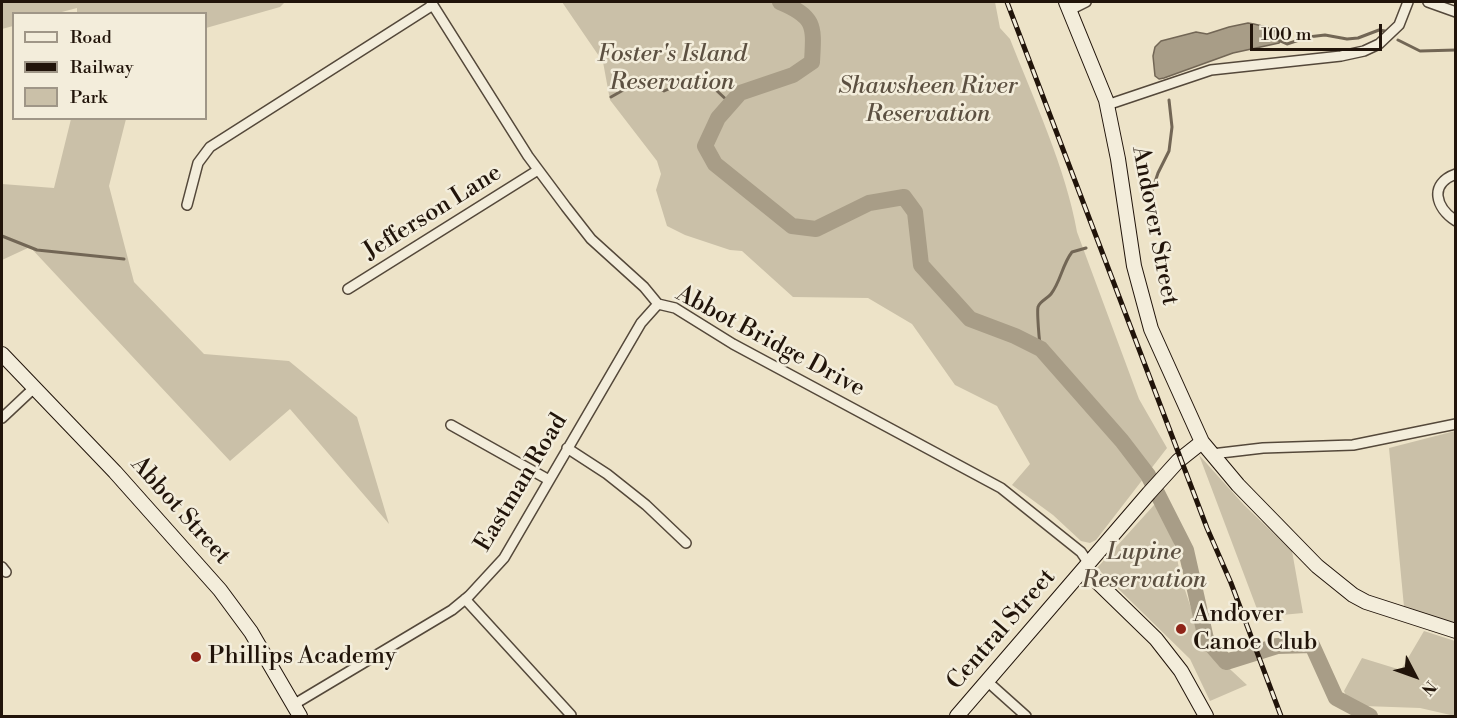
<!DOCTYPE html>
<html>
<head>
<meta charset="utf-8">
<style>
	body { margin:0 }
	#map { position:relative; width:1457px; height:718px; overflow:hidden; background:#ede3c8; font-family:"Libre Bodoni",serif }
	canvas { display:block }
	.frame { position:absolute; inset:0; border:3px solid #21140a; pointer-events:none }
	.legend { position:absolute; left:12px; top:12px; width:195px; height:108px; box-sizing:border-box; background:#f3eddb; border:2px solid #9f9687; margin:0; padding:8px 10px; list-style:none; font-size:18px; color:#21140a }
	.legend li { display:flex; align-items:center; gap:12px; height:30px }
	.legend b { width:30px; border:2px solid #9f9687 }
	.north { position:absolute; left:1385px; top:646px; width:60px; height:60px; -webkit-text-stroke:4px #f3eddb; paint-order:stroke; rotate:131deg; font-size:16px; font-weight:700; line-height:24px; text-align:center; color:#21140a }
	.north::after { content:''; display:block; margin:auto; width:21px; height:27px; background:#21140a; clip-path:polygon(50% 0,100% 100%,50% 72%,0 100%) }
	.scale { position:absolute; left:1250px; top:24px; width:132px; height:27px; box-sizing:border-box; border:3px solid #21140a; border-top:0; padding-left:8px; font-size:18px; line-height:21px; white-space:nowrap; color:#21140a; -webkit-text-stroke:4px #f3eddb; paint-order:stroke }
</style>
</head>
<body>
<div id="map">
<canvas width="1457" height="718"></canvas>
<div class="frame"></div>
<ul class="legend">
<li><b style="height:8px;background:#f3eddb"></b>Road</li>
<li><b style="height:8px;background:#21140a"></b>Railway</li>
<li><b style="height:16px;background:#cac0a8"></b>Park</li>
</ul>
<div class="north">N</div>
<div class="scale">100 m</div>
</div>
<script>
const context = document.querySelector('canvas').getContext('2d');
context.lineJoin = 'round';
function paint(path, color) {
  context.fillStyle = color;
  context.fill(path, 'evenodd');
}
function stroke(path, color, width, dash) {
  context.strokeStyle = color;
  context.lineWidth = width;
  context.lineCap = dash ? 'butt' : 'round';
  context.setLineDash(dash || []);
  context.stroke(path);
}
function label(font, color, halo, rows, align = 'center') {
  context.font = font + ' "Libre Bodoni",serif';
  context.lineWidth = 5;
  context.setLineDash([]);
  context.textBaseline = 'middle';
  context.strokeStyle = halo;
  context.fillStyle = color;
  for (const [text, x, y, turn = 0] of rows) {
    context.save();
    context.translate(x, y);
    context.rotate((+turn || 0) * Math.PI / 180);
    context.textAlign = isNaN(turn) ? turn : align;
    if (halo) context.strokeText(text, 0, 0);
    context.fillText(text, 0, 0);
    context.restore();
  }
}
paint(new Path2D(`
	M2 2H285L280 7 206 28V14H77V8L58 13 14 14 13 26 2 29Z
	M562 2H995L1000 28 1010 39C1034 100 1066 169 1077 232L1139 399 1167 448 1096 540 1090 543 1081 541 1053 515 1012 485 1030 464 997 406 955 385 912 324 868 298 793 297 742 251 730 250 685 235 667 226 656 190 661 174 657 161 610 100 603 62Z
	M71 119H126L109 186 134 282 204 354 289 361 357 417 389 524 290 409 230 461 30 247 2 260V184L54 188Z
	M1455 431V624L1404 607 1389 448Z
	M1199 455 1244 505 1292 551 1303 613 1260 617Z
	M1164 494 1181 578 1203 644 1247 685 1210 701 1190 659 1097 568Z
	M1424 631 1455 641V716L1420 708 1364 706 1349 702 1344 691 1362 658 1401 670Z`), '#cac0a8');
const water = new Path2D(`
	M1248 23C1260 25 1276 28 1283 38L1279 43 1233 53 1164 78 1159 79 1155 76 1153 56 1155 47 1161 41 1196 32 1207 34 1229 27Z`);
paint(water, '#a89d87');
stroke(water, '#726655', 1.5);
stroke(new Path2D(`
	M1278 40 1287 44 1308 37 1325 35 1347 39 1358 38 1379 30 1385 31
	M1398 40 1420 51 1456 50
	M611 97 641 80 664 91 700 75 731 104
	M1147 201 1151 194 1158 173 1169 151 1172 127 1169 100
	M2 236 37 250 124 259
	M1041 349C1039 343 1037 311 1038 307 1040 301 1047 299 1051 294 1061 281 1062 265 1072 252L1086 248`), '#726655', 3);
stroke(new Path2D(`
	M780 2C816 17 814 26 812 62L793 75 740 93 718 118 705 146 715 164 792 226 816 229 869 203 904 197 915 212 921 265 970 319 1015 336 1041 349 1122 441 1148 475 1186 550 1206 639 1226 662 1277 646 1312 645 1336 698 1370 716`), '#a89d87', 16);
const street = new Path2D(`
	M431 2 528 156 566 207 591 239 644 287 658 304 675 308 733 344 1001 488 1081 552 1089 564
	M1428 2 1456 12
	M1070 10 1086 2
	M1107 105 1211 70 1341 56 1364 51 1379 44 1399 25 1408 2
	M1456 174C1428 184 1436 208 1456 221
	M187 205 198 163 210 147 433 5
	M348 289 538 170
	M2 418 34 388
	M451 425 549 480
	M567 448 607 474 646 505 686 543
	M1212 454 1263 448 1353 445 1456 424
	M2 567 6 572
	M465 599 571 715
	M988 682 1026 716
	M293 705 452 610 469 596 504 558 641 323 658 304`);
const secondary = new Path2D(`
	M1066 2 1106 100 1118 159 1134 266 1151 329 1202 442 1238 485 1317 566 1353 595 1366 602 1456 631
	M2 354 115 472 220 590 251 632 300 716
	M1084 569 1156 639 1181 671 1206 716
	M957 716 1149 493 1178 461 1202 442`);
stroke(street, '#54483a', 12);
stroke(secondary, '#21140a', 16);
stroke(street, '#f3eddb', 9);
stroke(secondary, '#f3eddb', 14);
const rail = new Path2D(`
	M1007 2 1207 528 1231 583 1281 716`);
stroke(rail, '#21140a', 5);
stroke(rail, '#f3eddb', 3, [9]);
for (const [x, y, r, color] of [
	[1181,629,6,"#8f2418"],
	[196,657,6,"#8f2418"]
]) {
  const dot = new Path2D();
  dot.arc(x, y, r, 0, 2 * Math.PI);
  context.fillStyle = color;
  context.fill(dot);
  stroke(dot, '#f3eddb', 2);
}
label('italic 24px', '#5c5041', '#f3eddb', [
	["Foster's Island",672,55],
	["Reservation",672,83],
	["Shawsheen River",928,87],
	["Reservation",928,115],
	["Lupine",1144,553],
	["Reservation",1144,581]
]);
label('24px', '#21140a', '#f3eddb', [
	["Jefferson Lane",433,213,-32],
	["Andover Street",1154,226,79],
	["Abbot Bridge Drive",770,342,28],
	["Eastman Road",522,483,-59],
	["Abbot Street",180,511,48],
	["Central Street",1002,630,-49]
]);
label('24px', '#21140a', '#f3eddb', [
	["Andover",1193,615],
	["Canoe Club",1193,643],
	["Phillips Academy",208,657]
], 'left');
</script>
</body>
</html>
